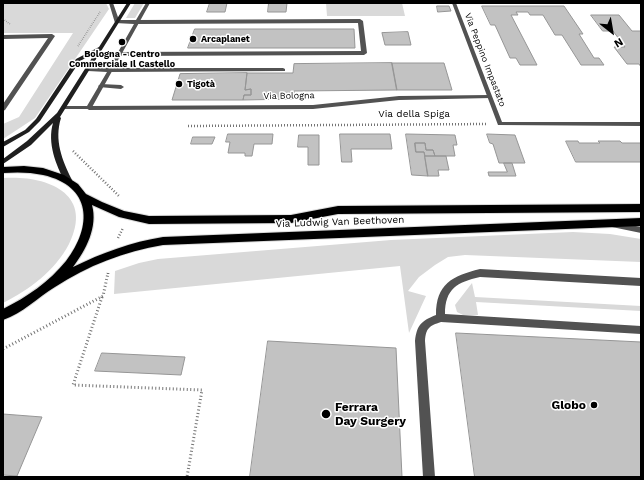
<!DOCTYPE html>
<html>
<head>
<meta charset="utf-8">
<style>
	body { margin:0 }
	#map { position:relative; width:644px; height:480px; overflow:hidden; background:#fff; font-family:"Work Sans",sans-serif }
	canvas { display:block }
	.frame { position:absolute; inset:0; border:4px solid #000; pointer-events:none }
	.north { position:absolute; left:592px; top:12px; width:40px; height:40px; -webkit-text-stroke:3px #fff; paint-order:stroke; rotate:149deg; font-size:11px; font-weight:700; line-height:16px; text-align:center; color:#000 }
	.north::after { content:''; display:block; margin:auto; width:14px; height:18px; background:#000; clip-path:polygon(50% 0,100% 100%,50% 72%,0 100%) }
</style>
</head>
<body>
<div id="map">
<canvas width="644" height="480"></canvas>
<div class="frame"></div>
<div class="north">N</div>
</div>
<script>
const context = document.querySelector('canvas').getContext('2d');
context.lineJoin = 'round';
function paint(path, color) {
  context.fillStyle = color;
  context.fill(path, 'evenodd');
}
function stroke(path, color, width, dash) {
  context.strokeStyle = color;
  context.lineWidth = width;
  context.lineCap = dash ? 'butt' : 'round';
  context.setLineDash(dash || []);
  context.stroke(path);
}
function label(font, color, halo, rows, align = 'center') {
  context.font = font + ' "Work Sans",sans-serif';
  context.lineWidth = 3;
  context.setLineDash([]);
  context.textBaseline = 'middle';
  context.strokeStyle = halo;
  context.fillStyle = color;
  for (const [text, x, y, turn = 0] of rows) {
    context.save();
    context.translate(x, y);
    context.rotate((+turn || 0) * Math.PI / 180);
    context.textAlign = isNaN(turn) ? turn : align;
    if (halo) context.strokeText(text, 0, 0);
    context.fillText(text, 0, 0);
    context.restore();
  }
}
paint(new Path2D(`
	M3 3H106L109 9 35 118 3 139V124L19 117 73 33H3Z
	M135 3H144L135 18H126Z
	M326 3H402L405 16H327Z
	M3 178C45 175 95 192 69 244 55 271 29 290 3 303Z
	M573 232 610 234 641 239V262L465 255 448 257 435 265 419 277 408 291 426 296 409 333 400 266 114 294 115 271 139 263 158 259 391 240Z
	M472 283 475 297 641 306V311L476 302 478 315H463L457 312 455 305Z`), '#d9d9d9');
const building = new Path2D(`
	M210 3H227L225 12H207Z
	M269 3H287L286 12H268Z
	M437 6H449L451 11 438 12Z
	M482 6H564L583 34H579L594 58H599L604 65H581L562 35H555L543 15H530L528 12H516L518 15H511L537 65H520L516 58H510L495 25H491Z
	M591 15H619L632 31H641V67L639 64H627L614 47H625L613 31H603Z
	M195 29H354L355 48H188Z
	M408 32 411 45H385L382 33Z
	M392 63 397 90 294 91V99L243 100 244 95H251V89L245 90 247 73H293L294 64Z
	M392 63H444L452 90H397Z
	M247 73 245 90 251 89V95H244L243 100H172L180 74Z
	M228 134H273L272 144H254L252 156H245V153H228L230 142H226Z
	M340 134H390L392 149H351L352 162H342Z
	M406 134 455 135 457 145H453L455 156H435L433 150H426L425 143H415L416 152H424L428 176 412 175Z
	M487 134 515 135 525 163H499L493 144 490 143Z
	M299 135H319V165H308V147H298Z
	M193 137H215L212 144H191Z
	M566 141H578L579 143H600L598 141H620L622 143H641V162H576Z
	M415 143H425L426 150H433L435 156H425L424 152H416Z
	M425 156H446L449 170H438L439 176H428Z
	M504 163H512L516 176H489L488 172H507Z
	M456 333 641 342V477H475Z
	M268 341 396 348 402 477H250Z
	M102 353 185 357 181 375 95 371Z
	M3 414 42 417 17 476 3 475Z`);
paint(building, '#c2c2c2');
stroke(building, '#969696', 1);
const primary = new Path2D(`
	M24 166 43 168 64 175 78 184 86 194 102 202 124 211 149 216 291 215 338 206 641 204V212L338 214 291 223 149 224 119 217 92 205C98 227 86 250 73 267 102 253 131 242 163 237L641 218V226L163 245C125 251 87 266 55 287 37 298 23 313 3 320V309C27 297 49 282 66 261 93 226 92 186 43 175 30 172 16 172 3 173V167Z`);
stroke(primary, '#dbdbdb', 2);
stroke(new Path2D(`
	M3 19 10 24
	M78 46 100 12`), '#747474', 1.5, [0.5, 1.5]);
stroke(new Path2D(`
	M188 126 487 124
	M73 151 119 196
	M118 238 123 228
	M108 274V272`), '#747474', 2.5, [1, 2]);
stroke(new Path2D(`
	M102 297 73 385 202 390 187 477
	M3 349 103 296 108 273`), '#747474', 3, [1, 2.5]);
paint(new Path2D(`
	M360 19 363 21 367 53 364 55 119 56 116 54 119 52 361 51 358 23 137 24 134 22 137 20Z
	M52 34 55 36 5 110 3 111V104L48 38 3 39V35Z
	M283 68 285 69V71L110 72 107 70 110 68Z
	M101 84 121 85 124 87 121 89 99 87 98 86Z
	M489 95 492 97 491 98 399 100 313 109 89 110 86 108 89 106 313 105 399 96Z
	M480 269 641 278V286L480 277C457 282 445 289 445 314L641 326V334L441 322C429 326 426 328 425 341L435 477H423L415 341C417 325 421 321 436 315 436 284 452 276 480 269Z`), '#525252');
paint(new Path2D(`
	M109 3H113L119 20H136L146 3H150L91 109H62V107L64 106H87L107 72 88 71 85 69 88 67 109 68 134 24 115 23Z
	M452 3H456L502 122H641V126L498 125Z
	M615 222 641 227V233L612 227 611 225Z`), '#525252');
paint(new Path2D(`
	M127 3H131L60 117 61 118C54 140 62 160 72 180L71 182H65C56 165 47 143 53 123L31 145 3 164V159L27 141 57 113 95 53 80 61 40 121 29 132 3 147V142L25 130 36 119 76 59 99 47Z`), '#1f1f1f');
paint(primary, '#000');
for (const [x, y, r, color] of [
	[193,39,4,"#000"],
	[122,42,4,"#000"],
	[179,84,4,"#000"],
	[594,405,4,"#000"],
	[326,414,5,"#000"]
]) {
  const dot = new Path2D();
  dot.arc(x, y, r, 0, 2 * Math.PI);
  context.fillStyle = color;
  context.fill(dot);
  stroke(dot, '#fff', 1.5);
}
label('bold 9px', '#000', '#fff', [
	["Arcaplanet",201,39],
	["Bologna - Centro",122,54,"center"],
	["Commerciale Il Castello",122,64,"center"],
	["Tigotà",187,84]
], 'left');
label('9px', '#000', '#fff', [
	["Via Peppino Impastato",485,60,69],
	["Via Bologna",289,96,-1]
]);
label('10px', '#000', '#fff', [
	["Via della Spiga",414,114],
	["Via Ludwig Van Beethoven",340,222,-2]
]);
label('bold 12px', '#000', '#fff', [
	["Globo",586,405],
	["Ferrara",335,407,"left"],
	["Day Surgery",335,421,"left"]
], 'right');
</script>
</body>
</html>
